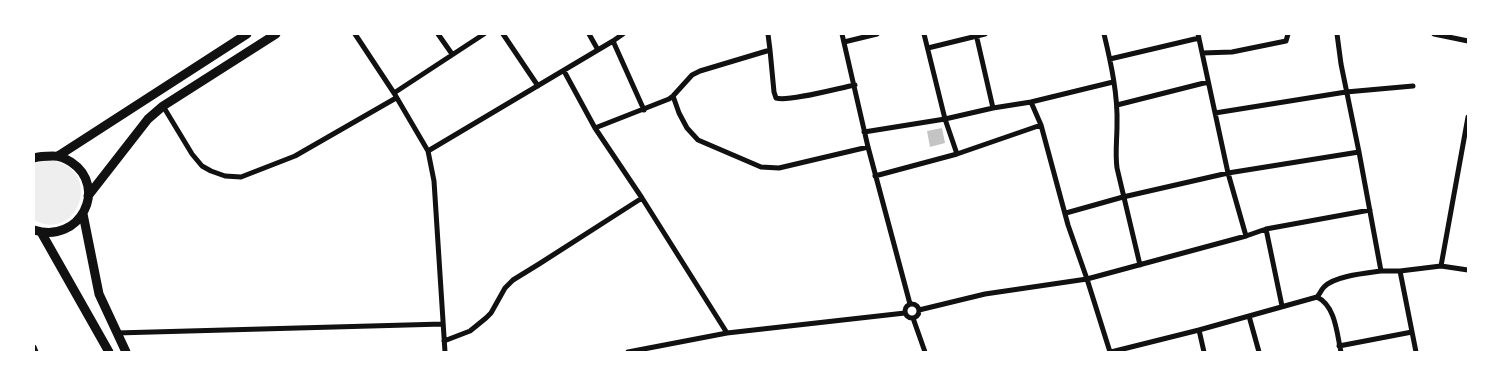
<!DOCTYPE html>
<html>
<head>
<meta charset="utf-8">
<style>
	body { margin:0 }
	#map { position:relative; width:1502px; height:386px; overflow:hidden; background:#fff; font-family:"Source Sans 3",sans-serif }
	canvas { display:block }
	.frame { position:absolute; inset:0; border:35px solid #fff; pointer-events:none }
</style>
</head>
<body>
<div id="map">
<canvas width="1502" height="386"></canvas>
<div class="frame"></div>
</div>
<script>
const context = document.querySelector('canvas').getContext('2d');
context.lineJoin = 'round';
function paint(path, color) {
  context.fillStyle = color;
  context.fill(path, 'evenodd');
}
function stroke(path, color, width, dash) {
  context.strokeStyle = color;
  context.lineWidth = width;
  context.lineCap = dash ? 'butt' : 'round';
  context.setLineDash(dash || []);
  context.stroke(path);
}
paint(new Path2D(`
	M50 160C106 169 77 244 34 220V164L42 161Z`), '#eee');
paint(new Path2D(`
	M942 128 945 143 930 147 927 131Z`), '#c4c4c4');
stroke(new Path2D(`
	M355 34 394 93 428 151 434 181 445 352
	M438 34 452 54
	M503 34 538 86
	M589 34 598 50
	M768 34 770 50 774 92 776 98C789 102 839 88 855 85
	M842 34 868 147 910 304
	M924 34 945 119 957 154
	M976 34 993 108
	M1104 34C1111 63 1118 95 1117 125 1117 140 1115 153 1117 168L1140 265
	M1198 34 1228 173 1246 236
	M1337 34 1341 64 1359 152 1381 271H1400
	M1434 34 1468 41
	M613 41 644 110
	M844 42 877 34
	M928 48 985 34
	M1202 53 1232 52 1286 41 1288 34
	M1110 59 1199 38
	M564 71 595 128 642 198 727 333 905 313
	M394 93 484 34
	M673 96 679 113 687 128 698 140 761 167 779 168 868 147
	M1031 102 1041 125 1068 225 1087 279 1110 352
	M1117 105 1208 82
	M163 106 192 154 202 166 211 171 225 176 241 177 295 156 396 98
	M1215 113 1346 92 1413 86
	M595 128 669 99 673 96 692 75 700 71 770 50
	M864 132 945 119 993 108 1031 102 1113 82
	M428 151 613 41 623 34
	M875 176 957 154 1041 125
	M1066 213 1123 197 1228 173 1359 152
	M1266 229 1282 306
	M1441 266 1468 270
	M1317 297C1320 294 1321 290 1324 287 1334 276 1367 273 1381 271
	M905 311a7 7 0 1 1 14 0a7 7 0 1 1-14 0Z
	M919 310 985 294 1087 279 1246 236 1266 229 1370 210
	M1249 316 1259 352
	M913 318 925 352
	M1199 330 1317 297C1336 306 1337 335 1341 352
	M116 333 443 324
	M444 341 470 331 486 318 491 313 505 288 513 280 539 264 642 198
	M1339 346 1412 332
	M34 347 36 352
	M628 352 727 333
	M1111 352 1199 330 1204 352
	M1416 352 1400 271 1441 266 1468 117`), '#111', 5);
stroke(new Path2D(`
	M58 156 247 34
	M34 158C40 156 46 156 53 156 59 156 65 158 71 162 109 187 80 245 34 230
	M88 196 148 119 163 106 276 34
	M83 214 99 294 126 352
	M41 232 109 352`), '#111', 9);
</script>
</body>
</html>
